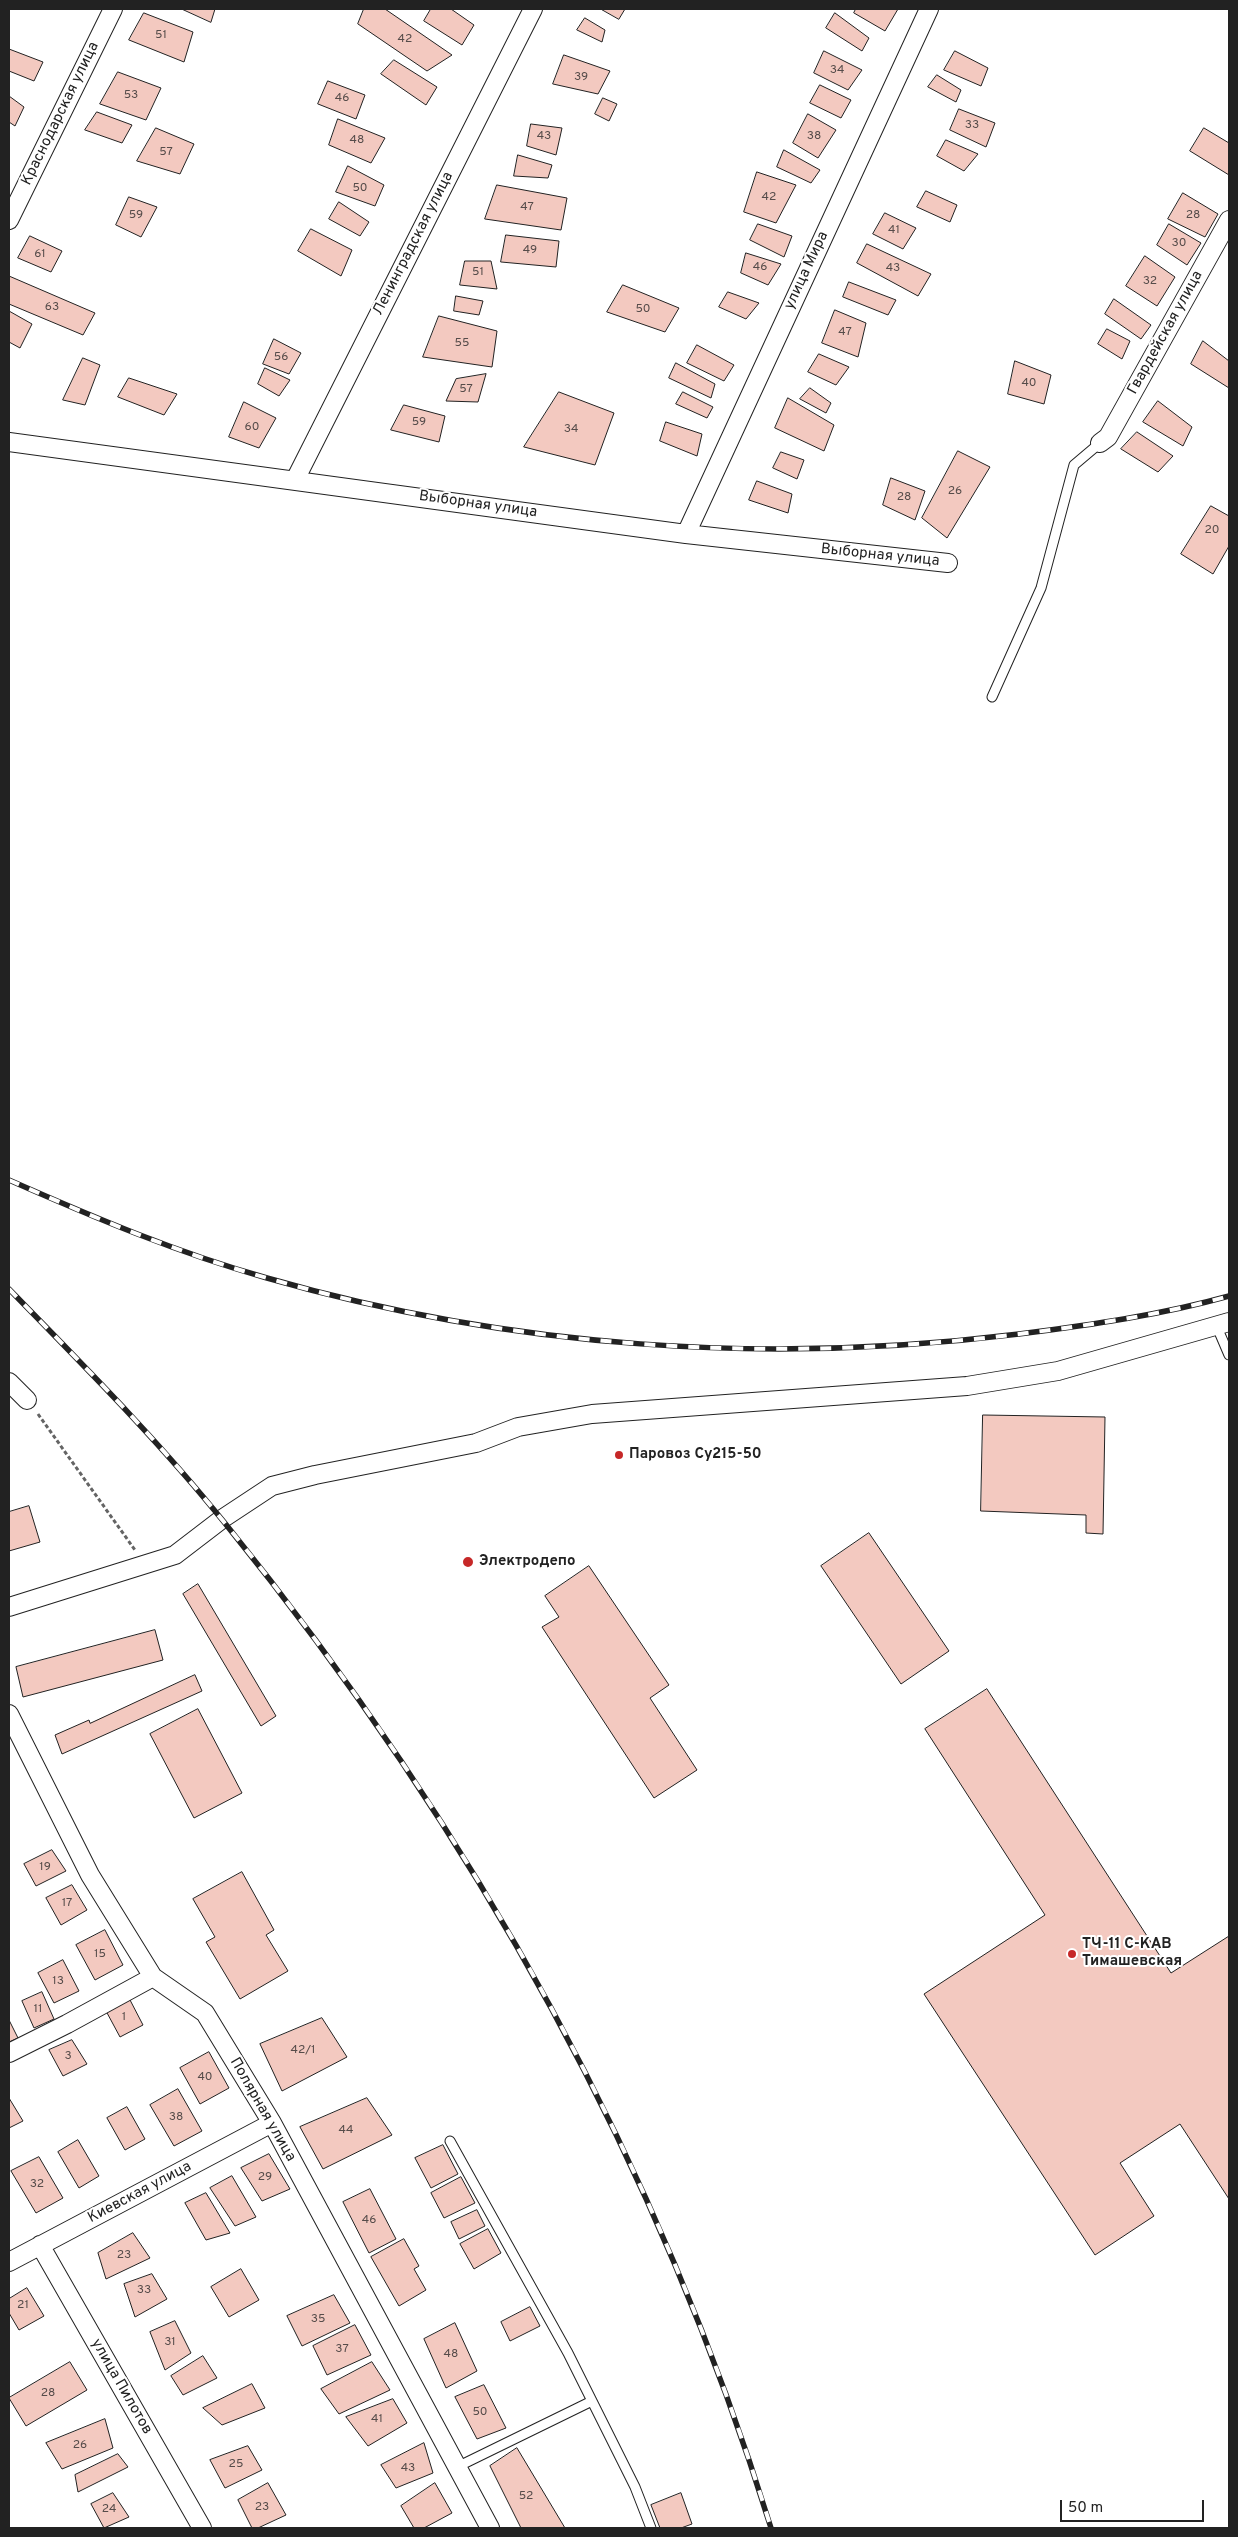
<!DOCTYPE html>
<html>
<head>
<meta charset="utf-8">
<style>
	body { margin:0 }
	#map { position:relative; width:1238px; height:2537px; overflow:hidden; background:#fff; font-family:Overpass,sans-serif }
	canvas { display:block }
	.frame { position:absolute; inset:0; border:10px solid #222; pointer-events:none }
	.scale { position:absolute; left:1060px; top:2500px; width:144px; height:22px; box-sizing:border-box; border:2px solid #222; border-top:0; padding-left:6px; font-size:15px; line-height:18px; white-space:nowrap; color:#222; -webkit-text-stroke:4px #fff; paint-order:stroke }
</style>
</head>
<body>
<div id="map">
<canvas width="1238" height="2537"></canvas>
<div class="frame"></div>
<div class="scale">50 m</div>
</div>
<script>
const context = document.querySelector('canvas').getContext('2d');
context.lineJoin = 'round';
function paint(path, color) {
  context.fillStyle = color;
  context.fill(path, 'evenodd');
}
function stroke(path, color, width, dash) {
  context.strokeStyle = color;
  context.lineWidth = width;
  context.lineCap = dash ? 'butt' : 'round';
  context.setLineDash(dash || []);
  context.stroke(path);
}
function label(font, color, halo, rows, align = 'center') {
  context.font = font + ' Overpass,sans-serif';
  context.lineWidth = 4;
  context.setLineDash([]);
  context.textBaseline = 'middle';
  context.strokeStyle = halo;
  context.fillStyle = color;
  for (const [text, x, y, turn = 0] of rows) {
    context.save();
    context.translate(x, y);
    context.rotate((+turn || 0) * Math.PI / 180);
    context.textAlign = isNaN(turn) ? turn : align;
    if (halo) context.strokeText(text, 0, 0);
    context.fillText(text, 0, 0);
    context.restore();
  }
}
const building = new Path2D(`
	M182 9H215L211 22Z
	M364 9H385L452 55 427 71 358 24Z
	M431 9H451L474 25 462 45 424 21Z
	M601 9H625L619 19Z
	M856 9H898L885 31 854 13Z
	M144 13 193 32 184 62 129 40Z
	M835 13 869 38 862 51 826 28Z
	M585 18 605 30 602 42 577 30Z
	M9 49 43 62 34 81 9 71Z
	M824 51 862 70 848 90 814 73Z
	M955 51 988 68 981 86 944 70Z
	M564 55 610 71 598 94 553 84Z
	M394 60 437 87 426 105 381 74Z
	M118 72 161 88 146 120 100 104Z
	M937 75 961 90 956 102 928 87Z
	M328 81 365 95 356 119 318 104Z
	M820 85 851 100 841 118 810 103Z
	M9 96 24 107 15 126 9 122Z
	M603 98 617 104 609 121 595 114Z
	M959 109 995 123 986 147 950 130Z
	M97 112 132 125 122 143 85 130Z
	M808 114 836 130 818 158 793 143Z
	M338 119 385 138 371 163 329 145Z
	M531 124 562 128 556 155 527 146Z
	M156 128 194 144 180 174 137 161Z
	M1204 128 1229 143V175L1190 151Z
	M946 140 978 154 964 171 937 156Z
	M784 150 820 170 811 183 777 167Z
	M518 155 552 165 548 178 514 176Z
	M348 166 384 185 375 206 336 192Z
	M757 172 796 185 776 223 744 212Z
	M497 185 567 198 561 230 485 219Z
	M926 191 957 205 950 222 917 207Z
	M1183 193 1218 214 1205 237 1168 219Z
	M129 197 157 207 141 237 116 225Z
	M339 202 369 222 360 236 329 219Z
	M885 213 916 228 903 249 873 234Z
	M758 224 792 236 784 257 750 240Z
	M1169 224 1201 243 1187 265 1157 245Z
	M311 229 352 250 341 276 298 251Z
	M506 235 559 241 556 267 501 262Z
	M30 236 62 251 51 272 18 258Z
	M867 244 931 274 918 296 857 263Z
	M746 253 781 264 768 285 741 273Z
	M1145 256 1175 277 1157 306 1126 286Z
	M465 261H491L497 289 460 285Z
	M9 276 95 313 83 335 9 304Z
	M849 282 896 300 888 315 843 297Z
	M623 285 679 308 665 332 607 312Z
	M728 292 759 303 746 319 719 307Z
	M456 296 483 301 479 315 454 311Z
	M1114 299 1151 325 1141 339 1105 314Z
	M835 310 866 323 858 357 822 343Z
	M9 311 32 324 20 348 9 342Z
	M439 316 497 331 492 367 423 357Z
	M1107 329 1130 341 1122 359 1098 344Z
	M274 339 301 353 289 374 263 364Z
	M1203 341 1229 361V388L1191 364Z
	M697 345 734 365 724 381 687 363Z
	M819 354 849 367 836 385 808 372Z
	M83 358 100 365 85 405 63 400Z
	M1015 361 1051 375 1044 404 1008 394Z
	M676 363 715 384 711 398 669 378Z
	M265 368 290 380 279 396 258 384Z
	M486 374 478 402 446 401 456 379Z
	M129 378 177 394 164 415 118 397Z
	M810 388 831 403 826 413 800 399Z
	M559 392 614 413 595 465 524 447Z
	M683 392 713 407 707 418 676 404Z
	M788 398 834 425 824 451 775 428Z
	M1158 401 1192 427 1183 446 1143 422Z
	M244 402 276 418 259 448 229 437Z
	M404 405 445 416 439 442 391 430Z
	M666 422 702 434 697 456 660 441Z
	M1137 432 1173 456 1158 472 1121 449Z
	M958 451 990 467 947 538 922 518Z
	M781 452 804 460 797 479 773 468Z
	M891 478 925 491 915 520 883 505Z
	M757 481 792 494 788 513 749 500Z
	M1211 506 1229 516V546L1213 574 1181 554Z
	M983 1415 1105 1417 1103 1534 1086 1533V1515L981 1511Z
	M29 1506 40 1542 9 1551V1512Z
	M869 1533 949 1651 901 1684 821 1566Z
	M589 1566 669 1685 650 1698 697 1770 654 1798 542 1627 559 1617 545 1596Z
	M198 1584 276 1716 261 1726 183 1594Z
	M155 1630 163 1660 23 1697 16 1667Z
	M195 1675 202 1691 62 1754 55 1735 89 1720 90 1723Z
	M987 1689 1171 1973 1229 1936V2199L1180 2124 1120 2163 1154 2216 1095 2255 924 1994 1045 1915 925 1729Z
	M198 1709 242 1793 194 1818 150 1734Z
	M52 1850 66 1871 36 1886 24 1864Z
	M242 1872 274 1930 266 1935 288 1971 240 1999 206 1942 215 1937 193 1899Z
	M72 1885 87 1910 61 1925 46 1898Z
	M105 1930 123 1965 95 1980 76 1945Z
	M63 1960 79 1991 54 2003 38 1973Z
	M42 1992 54 2019 34 2028 22 2001Z
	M129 1998 143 2025 120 2037 106 2011Z
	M322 2018 347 2057 282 2091 260 2044Z
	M9 2020 18 2038 9 2042Z
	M72 2040 87 2064 63 2076 49 2050Z
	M209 2052 229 2088 200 2104 180 2068Z
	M178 2089 202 2131 174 2146 150 2105Z
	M9 2098 23 2121 9 2128Z
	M367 2098 392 2135 323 2169 300 2127Z
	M127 2107 145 2139 125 2150 107 2118Z
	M78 2140 99 2176 79 2188 58 2152Z
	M443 2145 458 2174 431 2188 415 2158Z
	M269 2154 290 2189 262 2201 241 2168Z
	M39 2157 63 2198 36 2213 11 2171Z
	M232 2176 256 2217 235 2226 210 2188Z
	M461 2177 475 2203 444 2218 431 2193Z
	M370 2189 396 2239 369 2253 343 2202Z
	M206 2193 230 2233 206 2240 185 2203Z
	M477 2210 485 2226 459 2239 451 2222Z
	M488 2229 501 2253 474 2269 460 2244Z
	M133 2233 150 2258 106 2279 98 2253Z
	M404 2239 419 2266 414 2269 426 2290 399 2306 371 2257Z
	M241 2269 259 2300 229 2317 211 2287Z
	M152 2274 167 2299 135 2317 124 2284Z
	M27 2288 44 2316 19 2330 9 2313V2299Z
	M334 2295 350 2323 302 2346 287 2316Z
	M530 2307 540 2326 510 2341 501 2322Z
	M175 2321 191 2353 165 2370 150 2332Z
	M455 2323 477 2371 446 2388 424 2339Z
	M355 2325 371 2355 327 2375 313 2346Z
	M203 2356 217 2378 183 2395 171 2376Z
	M70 2362 87 2390 26 2426 9 2398Z
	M372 2362 390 2390 339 2414 321 2389Z
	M252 2384 265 2408 222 2425 203 2408Z
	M484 2385 506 2428 477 2439 455 2397Z
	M393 2399 407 2423 368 2446 346 2417Z
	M105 2419 113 2448 62 2469 46 2443Z
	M424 2443 433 2473 396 2488 381 2465Z
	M248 2446 262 2470 225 2488 210 2460Z
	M517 2448 565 2528H521L490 2466Z
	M118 2454 128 2467 78 2492 75 2475Z
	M268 2483 286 2515 258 2528H252L238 2500Z
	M435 2483 452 2513 424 2528H414L401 2506Z
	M113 2493 129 2517 104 2528 91 2504Z
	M681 2493 692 2524 681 2528H660L651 2505Z`);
paint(building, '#f3c9c0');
stroke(building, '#222', 1);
const service = new Path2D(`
	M992 697 1041 588 1074 465 1100 443
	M1217 1327 1229 1355
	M450 2141 568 2353 635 2487 651 2528
	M457 2467 592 2401`);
const minor = new Path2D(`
	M9 220 113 9
	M9 442 686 534 948 563
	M1100 443 1108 437 1229 220
	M295 480 533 9
	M686 534 929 9
	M9 1382 27 1400
	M9 1607 175 1555 222 1519 272 1486 315 1475 476 1443 518 1427 592 1414 967 1386 1058 1371 1229 1322
	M9 1714 90 1875 153 1977 205 2013 272 2123 490 2528
	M9 2053 67 2024 153 1977
	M40 2245 202 2528
	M9 2262 272 2123`);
stroke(service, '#222', 11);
stroke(minor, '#222', 20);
stroke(new Path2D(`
	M38 1414 135 1550`), '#646464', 3, [4, 2.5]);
stroke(service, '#fff', 9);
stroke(minor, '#fff', 18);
const rail = new Path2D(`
	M9 1180C93 1217 178 1253 267 1278 511 1348 768 1365 1019 1334 1090 1325 1161 1315 1229 1296
	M9 1289C82 1364 158 1440 224 1522 469 1824 656 2156 771 2528`);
stroke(rail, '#222', 5.5);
stroke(rail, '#fff', 4, [11]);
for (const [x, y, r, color] of [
	[619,1455,5,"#c62828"],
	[468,1562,6,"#c62828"],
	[1072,1954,5,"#c62828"]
]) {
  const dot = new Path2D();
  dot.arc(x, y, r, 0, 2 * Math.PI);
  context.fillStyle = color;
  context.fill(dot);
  stroke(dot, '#fff', 2);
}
label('12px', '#564c4a', null, [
	["51",161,36],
	["42",405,40],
	["34",837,71],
	["39",581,78],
	["53",131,96],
	["46",342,99],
	["33",972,126],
	["43",544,137],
	["38",814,137],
	["48",357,141],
	["57",166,153],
	["50",360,189],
	["42",769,198],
	["47",527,208],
	["59",136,216],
	["28",1193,216],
	["41",894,231],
	["30",1179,244],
	["49",530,251],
	["61",40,255],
	["46",760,268],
	["43",893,269],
	["51",478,273],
	["32",1150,282],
	["63",52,308],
	["50",643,310],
	["47",845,333],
	["55",462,344],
	["56",281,358],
	["40",1029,384],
	["57",466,390],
	["59",419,423],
	["60",252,428],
	["34",571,430],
	["26",955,492],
	["28",904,498],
	["20",1212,531],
	["19",45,1868],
	["17",67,1904],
	["15",100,1955],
	["13",58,1982],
	["11",38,2010],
	["1",124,2018],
	["42/1",303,2051],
	["3",68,2057],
	["40",205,2078],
	["38",176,2118],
	["44",346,2131],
	["29",265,2178],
	["32",37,2185],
	["46",369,2221],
	["23",124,2256],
	["33",144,2291],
	["21",23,2306],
	["35",318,2320],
	["31",170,2343],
	["37",342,2350],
	["48",451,2355],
	["28",48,2394],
	["50",480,2413],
	["41",377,2420],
	["26",80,2446],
	["25",236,2465],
	["43",408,2469],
	["52",526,2497],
	["23",262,2508],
	["24",109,2510]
]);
label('15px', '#222', '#fff', [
	["Краснодарская улица",61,114,-64],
	["Ленинградская улица",414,244,-63],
	["улица Мира",807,271,-65],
	["Гвардейская улица",1166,333,-61],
	["Выборная улица",478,505,8],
	["Выборная улица",880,556,6],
	["Полярная улица",262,2110,60],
	["Киевская улица",140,2193,-28],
	["улица Пилотов",121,2387,60]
]);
label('bold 15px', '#222', '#fff', [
	["Паровоз Су215-50",629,1455],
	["Электродепо",479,1562],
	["ТЧ-11 С-КАВ",1082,1945],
	["Тимашевская",1082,1962]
], 'left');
</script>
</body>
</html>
